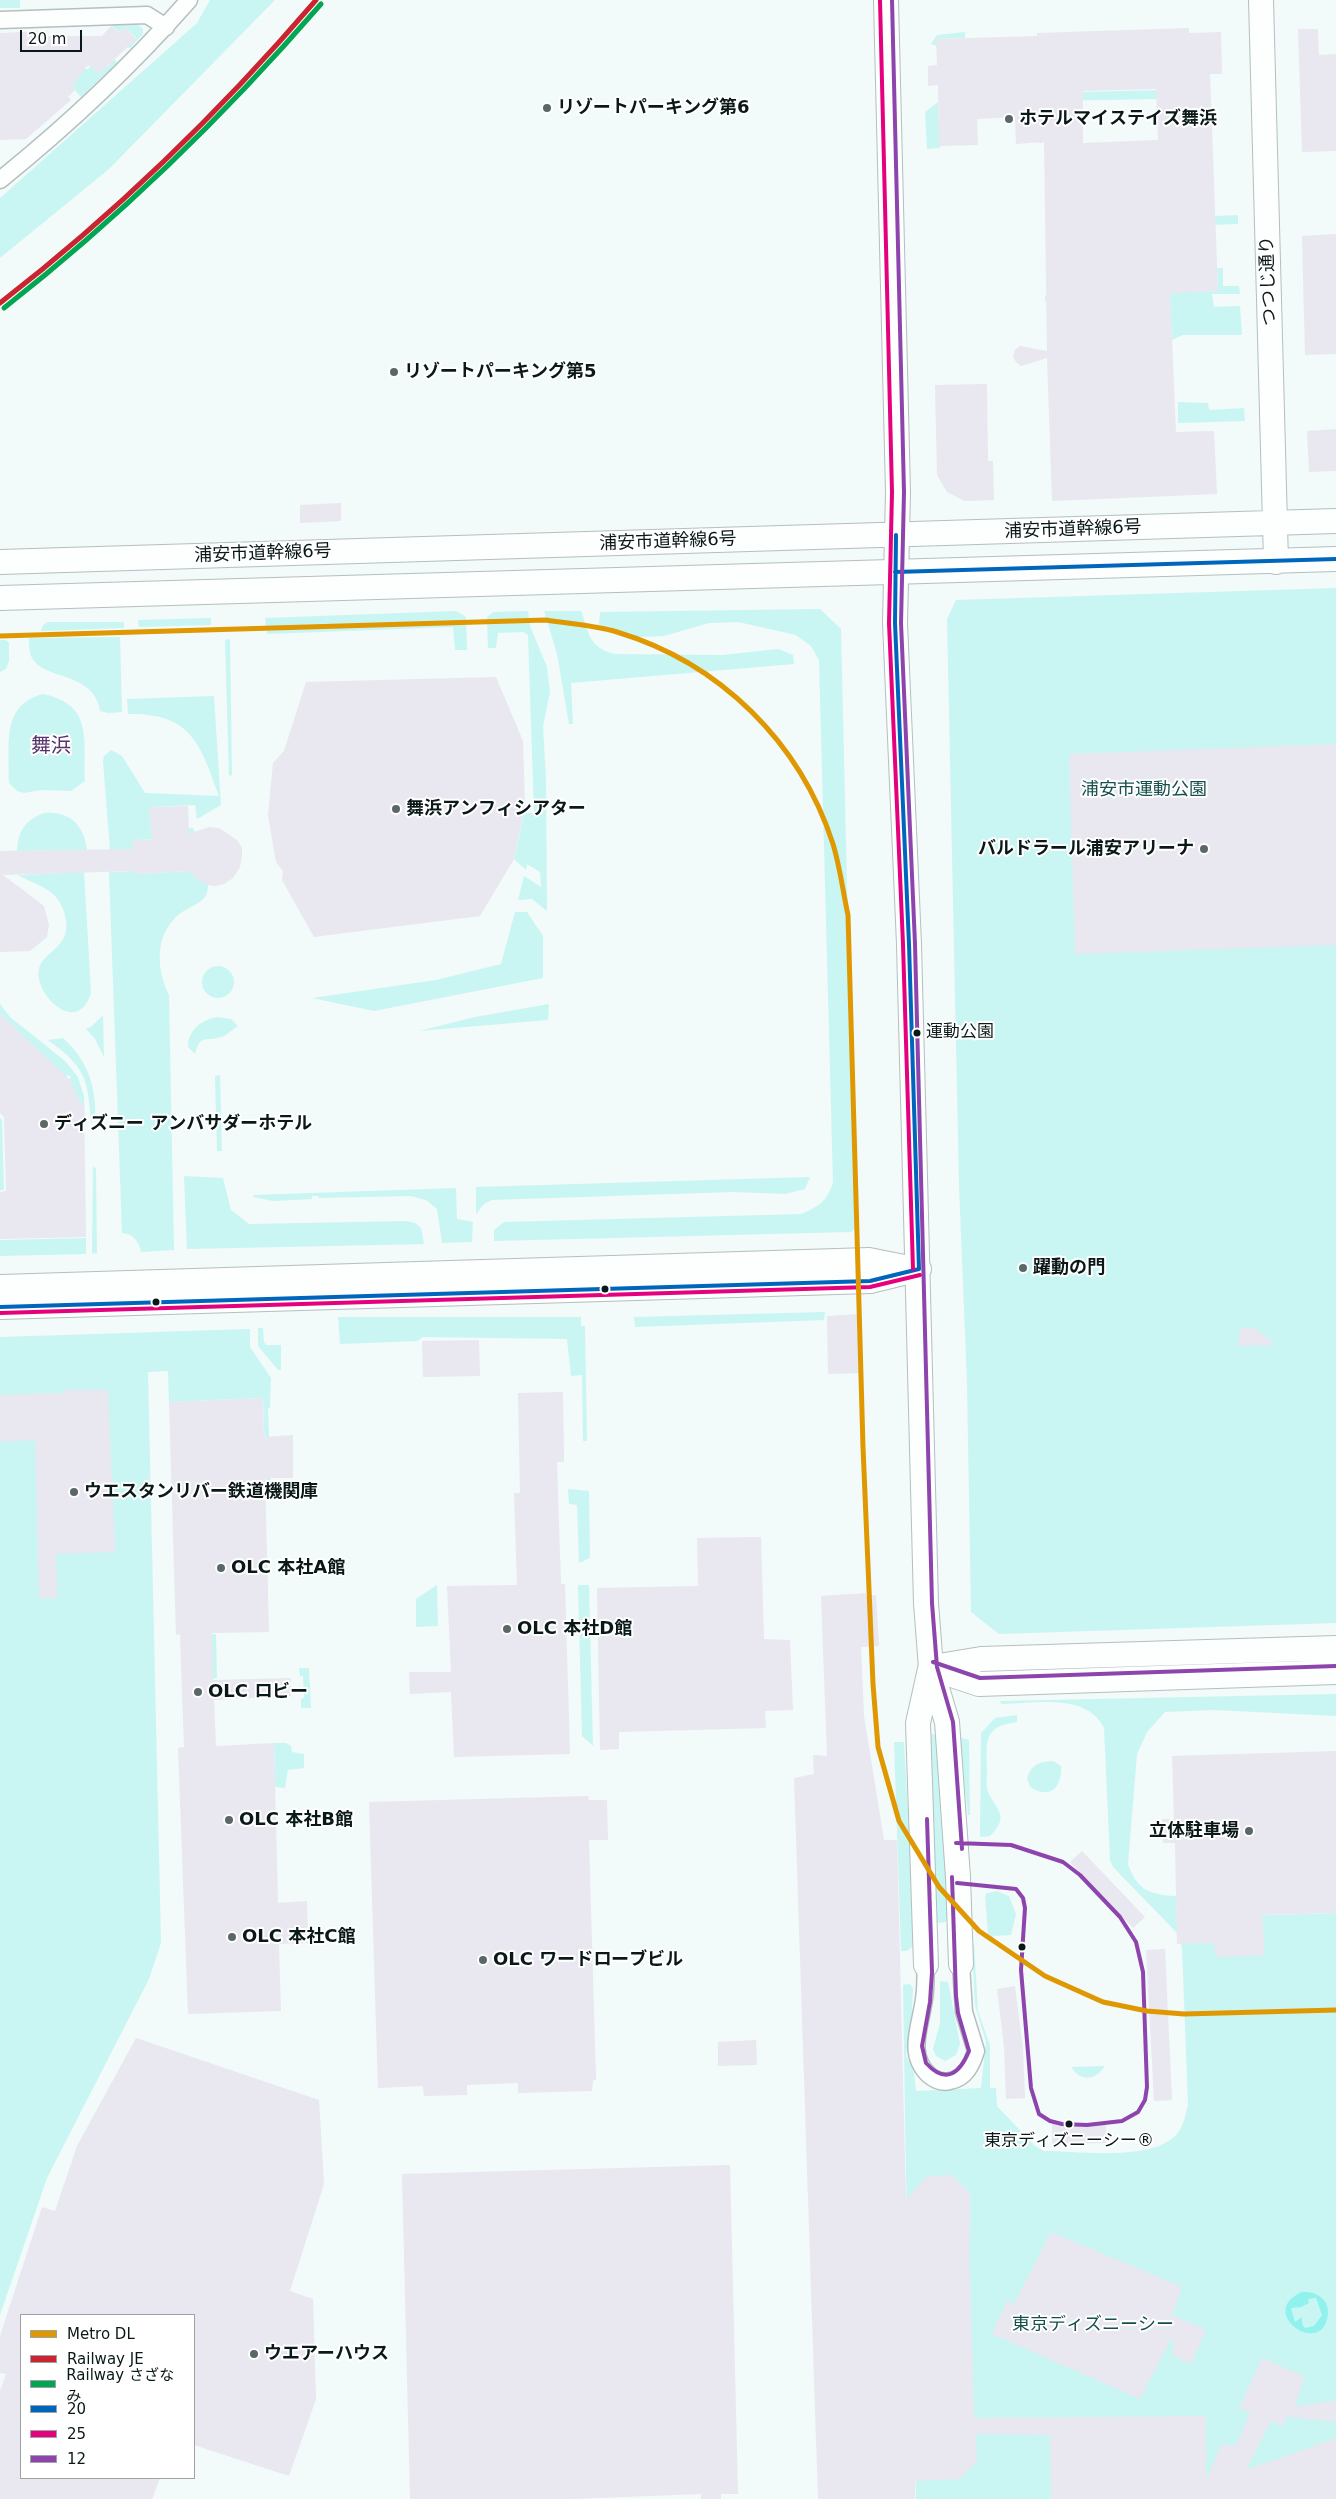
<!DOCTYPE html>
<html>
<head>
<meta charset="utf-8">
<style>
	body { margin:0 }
	#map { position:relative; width:1336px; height:2499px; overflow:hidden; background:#f2fafa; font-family:"DejaVu Sans","Noto Sans JP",sans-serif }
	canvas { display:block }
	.legend { position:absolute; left:20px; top:2314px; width:175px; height:165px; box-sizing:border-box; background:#fff; border:1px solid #9da3a3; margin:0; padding:6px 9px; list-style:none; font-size:15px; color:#0a1818 }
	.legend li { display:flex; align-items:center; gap:10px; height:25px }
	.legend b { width:25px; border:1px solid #9da3a3 }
	.scale { position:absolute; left:20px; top:30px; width:62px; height:22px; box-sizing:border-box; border:2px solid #0a1818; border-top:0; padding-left:6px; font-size:15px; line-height:18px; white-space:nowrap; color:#0a1818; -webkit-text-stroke:4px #fff; paint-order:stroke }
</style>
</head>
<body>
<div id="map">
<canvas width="1336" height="2499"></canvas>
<ul class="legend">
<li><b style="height:6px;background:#df9802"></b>Metro DL</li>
<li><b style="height:6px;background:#c9242f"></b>Railway JE</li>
<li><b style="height:6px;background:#00a651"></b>Railway さざなみ</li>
<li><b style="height:6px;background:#0065bd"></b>20</li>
<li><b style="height:6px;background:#e5007d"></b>25</li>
<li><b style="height:6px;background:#8e44ad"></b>12</li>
</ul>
<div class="scale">20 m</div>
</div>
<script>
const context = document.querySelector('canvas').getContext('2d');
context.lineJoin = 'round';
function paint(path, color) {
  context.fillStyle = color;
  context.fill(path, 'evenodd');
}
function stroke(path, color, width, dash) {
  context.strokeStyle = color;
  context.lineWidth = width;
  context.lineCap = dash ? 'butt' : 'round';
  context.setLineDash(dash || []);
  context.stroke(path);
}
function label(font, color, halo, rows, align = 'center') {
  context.font = font + ' "DejaVu Sans","Noto Sans JP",sans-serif';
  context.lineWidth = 4;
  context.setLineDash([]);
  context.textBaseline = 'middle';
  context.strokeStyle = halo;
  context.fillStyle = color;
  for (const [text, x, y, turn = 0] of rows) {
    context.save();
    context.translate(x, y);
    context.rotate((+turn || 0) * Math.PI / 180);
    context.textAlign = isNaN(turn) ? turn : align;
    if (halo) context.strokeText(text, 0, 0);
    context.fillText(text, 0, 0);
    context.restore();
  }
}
paint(new Path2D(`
	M0 0H20V8H0Z
	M210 0H275L109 169 0 258V198L197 23Z
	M136 22 143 29V34L130 48 127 47 136 38 125 27 119 32 112 26V23Z
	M965 32V38L937 39V46L931 44 937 35Z
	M98 58 107 67 115 59 117 63 81 97 72 87 76 81 54 70 88 69Z
	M1162 90V99L1042 101 1043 143H1039L1037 93Z
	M938 102 940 148 927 149 925 112Z
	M1238 215V224L1081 230 1215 220V216Z
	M1217 268H1223V286H1239L1240 294H1212L1214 307 1240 306 1242 335H1183L1172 340 1170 296 1045 301V296L1218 291Z
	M1178 402 1208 403 1209 410 1244 408 1245 421 1178 423Z
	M1336 588V1623L999 1634 971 1612 967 1384 959 1185 947 619 956 600Z
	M820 609 841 629 855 1228 851 1232 494 1241V1230L504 1222 801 1214C819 1207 828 1200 833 1182L819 660 811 646 796 635 738 622 709 623 664 636 638 637 599 625 600 612Z
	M456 611 466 617 467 650H455L453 627 267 634 265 618Z
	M528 611 530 626 547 667 550 692 543 726 546 779 547 911 532 899 518 900 524 876 541 887 540 872 527 864 526 870 514 859 524 813H534L528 635 523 632 498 633 496 648H488L487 617 493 612Z
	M544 611H581C589 632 588 648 615 654L723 655 778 649 793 655 794 664 571 683 573 724H569L557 654Z
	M211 618V625L139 627 138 620Z
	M48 622H124V628L41 631 43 625Z
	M120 637 122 712 108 713 100 711C95 673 47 679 34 661 29 655 29 646 29 638Z
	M230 639 232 775 229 776 225 640Z
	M0 640H6L9 643V661L6 669 0 672Z
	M43 694C94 705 83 740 85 781L71 791 41 790 24 793 17 791 9 783C10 746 0 705 43 694Z
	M214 696 221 805 197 819 195 805 150 807 151 830 193 828 195 832 188 839 133 840V849L110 850 103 761 104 756 111 750 122 756 145 793 219 796C200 743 191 713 128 714L127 699Z
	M44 813C70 811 84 825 87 850L17 851C18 831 25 820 44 813Z
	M135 871 136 874 189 871 208 885C209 904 189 905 177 916 155 936 156 969 169 995L174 1250 141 1252C139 1241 133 1234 122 1233L109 872Z
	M84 872 91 993C77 1038 33 993 39 969 44 949 75 948 64 912 57 888 37 886 18 875Z
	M515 912H527L543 936V978L374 1011 312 998 436 980 501 964Z
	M202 982a16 16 0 1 1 32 0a16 16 0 1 1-32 0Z
	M0 1004 10 1017 65 1061 78 1077 84 1096 85 1127H83L82 1108 84 1107V1103H79L67 1081 71 1077 68 1075 66 1077 0 1014Z
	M549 1004 548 1020 419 1031 475 1017Z
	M103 1015 104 1057 95 1039 86 1029 92 1026Z
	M218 1017 231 1019 238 1026C232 1029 227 1036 221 1037 207 1042 200 1033 195 1054L188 1047C188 1030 202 1019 218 1017Z
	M63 1038C83 1056 93 1077 95 1104 95 1112 96 1117 91 1123 88 1078 85 1067 48 1040Z
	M220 1075 222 1151H217L215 1076Z
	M0 1118 2 1120 4 1190H0Z
	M93 1166 96 1169 97 1253 92 1254Z
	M184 1176 223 1178 231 1210 249 1224 406 1221 415 1223 421 1228 424 1244 187 1249Z
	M810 1177 805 1189 785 1194 733 1192 492 1200 484 1204 476 1214V1187Z
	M456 1188 457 1219 473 1222 472 1242 442 1243 437 1209 426 1200 411 1196 319 1198 318 1196H312V1199L273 1201 253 1197 254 1195Z
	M86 1238V1254L0 1256V1240Z
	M825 1312 824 1320 635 1327 634 1317Z
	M338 1317H581V1326H585L587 1441H583L582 1375 571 1376 567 1339 423 1337 417 1341 340 1344Z
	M258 1328H263L264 1342 266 1345H281V1370H278L258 1346Z
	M250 1329V1347L271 1378 270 1407 268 1409 271 1486 266 1487 263 1398 169 1402 168 1371 148 1372 161 1943 149 1979 47 2178 0 2315V1337Z
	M568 1489 589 1491 590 1558 579 1563 577 1505 569 1504Z
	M437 1585 438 1626 416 1627V1599Z
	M578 1585H589L593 1746 582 1736Z
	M216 1634 217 1678 212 1679 207 1635Z
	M299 1668H309L311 1708H301V1699L304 1698 303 1676H300Z
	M1336 1694V1716L1214 1710 1165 1712 1147 1732 1137 1754 1128 1864C1137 1890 1150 1895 1176 1896L1177 1918 1336 1913V2499H916L906 2181 903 1985 910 1984 913 1988 912 2011 906 2055 914 2073 916 2091 981 2088 986 2042 975 2005 972 1944 974 1943 978 2011 990 2045V2088H996L997 2106 1035 2146 1044 2151C1078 2151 1153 2162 1177 2134 1184 2125 1185 2115 1188 2105L1182 1948 1178 1934 1113 1867 1110 1860 1104 1728C1086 1692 1034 1704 1001 1704L1000 1701Z
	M1017 1715V1722C984 1726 986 1741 987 1769 987 1776 986 1786 988 1792 997 1811 1010 1816 990 1836L980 1837 981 1733 995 1718Z
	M930 1734 936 1735 945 1850 948 1919 945 1922 938 1923 936 1920Z
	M959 1737 969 1740 970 1815H968Z
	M894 1742H904L915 1936 913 1946 907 1951H901Z
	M274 1743H286L291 1746 292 1752 304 1754V1768L288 1770 285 1788 275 1787Z
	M1053 1761 1061 1766C1062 1787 1051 1800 1030 1787L1027 1778C1032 1764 1039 1762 1053 1761Z
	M997 1891 1009 1896 1016 1914 1011 1935 993 1936 992 1938 988 1934 985 1896 987 1893Z
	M940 1981 948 1982 960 2044 956 2055 945 2061 936 2056 933 2049 940 2023Z
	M1105 2066C1095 2081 1081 2082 1071 2067Z`), '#c9f6f3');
paint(new Path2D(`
	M1302 2292C1315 2291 1329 2298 1328 2314 1323 2360 1255 2312 1302 2292ZM1316 2298 1322 2315 1314 2326 1305 2328 1302 2324V2317L1295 2322 1291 2308 1301 2307 1309 2303 1308 2299Z`), '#91f2ed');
paint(new Path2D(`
	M111 26 119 32 125 27 136 39 99 74 91 66H87L72 87 75 90 68 97 71 100 26 139 0 140V33L47 31V36H102Z
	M1189 28V33L1221 32 1222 74H1210L1218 291 1170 293 1176 432 1214 431 1217 494 1052 501 1047 358 1021 366 1016 362 1013 357 1015 350 1020 346 1047 351 1044 142 1016 144 1015 117 977 119 978 145 939 146 938 85 928 86V66L937 65 936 39 1037 36V33ZM1156 89 1158 140 1083 143V91Z
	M1298 29H1318L1319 55 1336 54V151L1302 152Z
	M1336 234V354L1305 355 1302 236Z
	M987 384 988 461H993L994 500 965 501 947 492 937 475 935 385Z
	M1336 429V471L1309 472 1307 431Z
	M341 503V521L300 523V505Z
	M496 677 523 741 525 806 514 859 480 916 314 937 282 880 283 871 276 862 268 816 273 763 284 751 306 682Z
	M1336 744V945L1075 954 1069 754Z
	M188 806 189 834 209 827 219 828 237 840 242 848V856L240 867 233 878 224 884 215 886 208 885 197 879 189 871 136 874 135 871 3 875 44 906 49 925 47 937 30 951 0 952V851L133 849V840H152L149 807Z
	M0 1014 69 1079 80 1103H84L86 1237 0 1239V1192L6 1191 4 1117 0 1113Z
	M857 1314 859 1373 828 1374 827 1316Z
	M1240 1327 1256 1329 1276 1345 1238 1346Z
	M479 1340 480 1376 423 1377 422 1341Z
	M64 1390H108L115 1552 56 1554 57 1598H39L35 1440 0 1442V1395L64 1393Z
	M563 1392 564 1462H557L561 1584H565L570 1754 454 1757 451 1692 410 1694 409 1672H451L447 1586 517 1585 514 1493H520L518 1393Z
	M263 1398 264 1437 293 1435V1478H265L269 1632 212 1633 213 1680 291 1678V1696L214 1700 216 1746 274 1743 278 1903 307 1901 308 1943 279 1944 281 2011 188 2014 178 1748 184 1747 180 1634 176 1635 169 1402Z
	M761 1537 764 1639 790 1640 793 1710 765 1711 766 1728 619 1732V1749L600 1750 597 1588 698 1586 697 1538Z
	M866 1593V1596L876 1595 879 1646 861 1647 864 1716 884 1840H897L906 2199 928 2176 952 2175 970 2193V2239L969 2238 974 2418 1206 2416V2480L1221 2445H1236L1250 2413 1239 2408 1262 2358 1305 2377 1295 2406 1336 2401V2422L1287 2417 1282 2426 1271 2421 1246 2470 1336 2438V2499H1051L1050 2435 976 2434 977 2461 960 2479 915 2481V2499H818L794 1778 814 1774 813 1755 827 1756 821 1596Z
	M1336 1751V1913L1262 1915 1265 1955 1216 1957 1213 1943 1177 1944 1175 1843H1163L1162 1819H1174L1172 1756Z
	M588 1796 589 1800H607L608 1840H589L596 2080H593L592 2091 518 2093V2083L467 2085V2095L424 2096 423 2086 378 2088 369 1802Z
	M1082 1851 1145 1917 1133 1928 1070 1862Z
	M1165 1949 1172 2100 1154 2101 1146 1950Z
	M1015 1986 1023 2049 1025 2098 1006 2099 1004 2047 997 1989Z
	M136 2038 319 2100 324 2184 290 2291 313 2299 316 2399 289 2476 194 2445V2315H21V2478H160L152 2499H0V2391L6 2374 0 2373V2336L42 2207 55 2211 77 2146Z
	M756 2040 757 2065 718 2066V2042Z
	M1052 2124H1106V2143L1052 2144Z
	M730 2165 738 2494H721V2499H701V2494L570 2499H410L402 2174Z
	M1051 2232 1182 2287 1172 2315 1206 2330 1191 2364 1173 2356V2335L1140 2399 992 2334 1007 2301 1014 2304Z`), '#e9e7f0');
const street = new Path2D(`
	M0 20 147 15 166 27
	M0 180C67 126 132 65 189 0
	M926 1965C925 1976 926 1988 924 1999 921 2025 906 2054 929 2075 935 2080 942 2083 950 2081 966 2078 972 2064 976 2051L964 2012 961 1964`);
const secondary = new Path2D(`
	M886 0 898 492 895 623 909 944 926 1603 931 1668 947 1722 958 1877 961 1964
	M1261 0 1276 562
	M0 562 1336 521
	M0 598 1336 559
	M0 1287 869 1260 909 1268
	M0 1307 870 1281 919 1269
	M933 1667 981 1659 1336 1648
	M931 1668 979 1684 1336 1672
	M926 1965 918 1723 930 1669`);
stroke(street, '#b4bfbf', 19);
stroke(secondary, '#b4bfbf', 26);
stroke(street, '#fdfefe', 16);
stroke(secondary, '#fdfefe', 24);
stroke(new Path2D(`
	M896 535 895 623 909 944 919 1269
	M895 572 1336 559
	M0 1307 870 1281 919 1269`), '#0065bd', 4);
stroke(new Path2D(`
	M880 0 892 492 889 623 903 944 913 1269
	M0 1313 870 1287 920 1275`), '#e5007d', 4);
stroke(new Path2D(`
	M892 0 904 492 901 623 915 944 932 1603 937 1667 953 1722 962 1849
	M933 1662 980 1678 1336 1666
	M927 1819 932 1972 930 2002 922 2046 926 2063C946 2085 960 2073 969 2051L958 2013 956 1996 952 1877
	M956 1843 1011 1845 1063 1862 1080 1875 1120 1917 1136 1942 1143 1972 1147 2087 1145 2100 1138 2112 1122 2121 1087 2125 1062 2124 1050 2121 1039 2114 1031 2088 1021 1970 1025 1908 1023 1898 1016 1889 957 1883`), '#8e44ad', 4);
stroke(new Path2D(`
	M0 303C116 213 220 112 316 0`), '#c9242f', 5);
stroke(new Path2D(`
	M4 308C120 217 224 116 321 4`), '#00a651', 5);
stroke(new Path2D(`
	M0 636 546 620C570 624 594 625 617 632 720 663 800 742 833 844 840 867 843 892 848 915L863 1447 873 1684 878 1747 899 1821 939 1887 979 1931 1045 1976 1103 2002 1147 2011 1184 2014 1336 2010`), '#df9802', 5);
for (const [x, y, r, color] of [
	[547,108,5,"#5b6767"],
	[1009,119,5,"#5b6767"],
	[394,372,5,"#5b6767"],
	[396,809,5,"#5b6767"],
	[1204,849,5,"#5b6767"],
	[917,1033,4.5,"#0a1818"],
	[44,1124,5,"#5b6767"],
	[1023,1268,5,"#5b6767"],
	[605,1289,4.5,"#0a1818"],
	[156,1302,4.5,"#0a1818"],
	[74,1492,5,"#5b6767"],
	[221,1568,5,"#5b6767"],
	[507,1629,5,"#5b6767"],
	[198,1692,5,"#5b6767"],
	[229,1820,5,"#5b6767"],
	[1249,1831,5,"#5b6767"],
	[232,1937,5,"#5b6767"],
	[1022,1947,4.5,"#0a1818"],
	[483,1960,5,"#5b6767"],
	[1069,2124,4.5,"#0a1818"],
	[254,2354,5,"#5b6767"]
]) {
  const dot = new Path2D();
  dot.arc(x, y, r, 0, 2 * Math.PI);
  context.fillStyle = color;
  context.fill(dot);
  stroke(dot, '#fff', 2);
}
label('17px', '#0a1818', '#fff', [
	["運動公園",926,1033],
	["東京ディズニーシー®",1069,2142,"center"]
], 'left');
label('bold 18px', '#0a1818', '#fff', [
	["リゾートパーキング第6",557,108],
	["ホテルマイステイズ舞浜",1019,119],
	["リゾートパーキング第5",404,372],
	["舞浜アンフィシアター",406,809],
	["バルドラール浦安アリーナ",1194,849,"right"],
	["ディズニー アンバサダーホテル",54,1124],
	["躍動の門",1033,1268],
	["ウエスタンリバー鉄道機関庫",84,1492],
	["OLC 本社A館",231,1568],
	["OLC 本社D館",517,1629],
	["OLC ロビー",208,1692],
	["OLC 本社B館",239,1820],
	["立体駐車場",1239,1831,"right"],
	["OLC 本社C館",242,1937],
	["OLC ワードローブビル",493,1960],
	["ウエアーハウス",264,2354]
], 'left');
label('18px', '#0a1818', '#fff', [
	["つつじ通り",1269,281,-92],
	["浦安市道幹線6号",1073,530,-2],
	["浦安市道幹線6号",668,542,-2],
	["浦安市道幹線6号",263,554,-2]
]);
label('18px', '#15504d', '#fff', [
	["浦安市運動公園",1144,790],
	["東京ディズニーシー",1093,2325]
]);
label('20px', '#57336b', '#fff', [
	["舞浜",51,747]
]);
</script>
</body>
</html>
